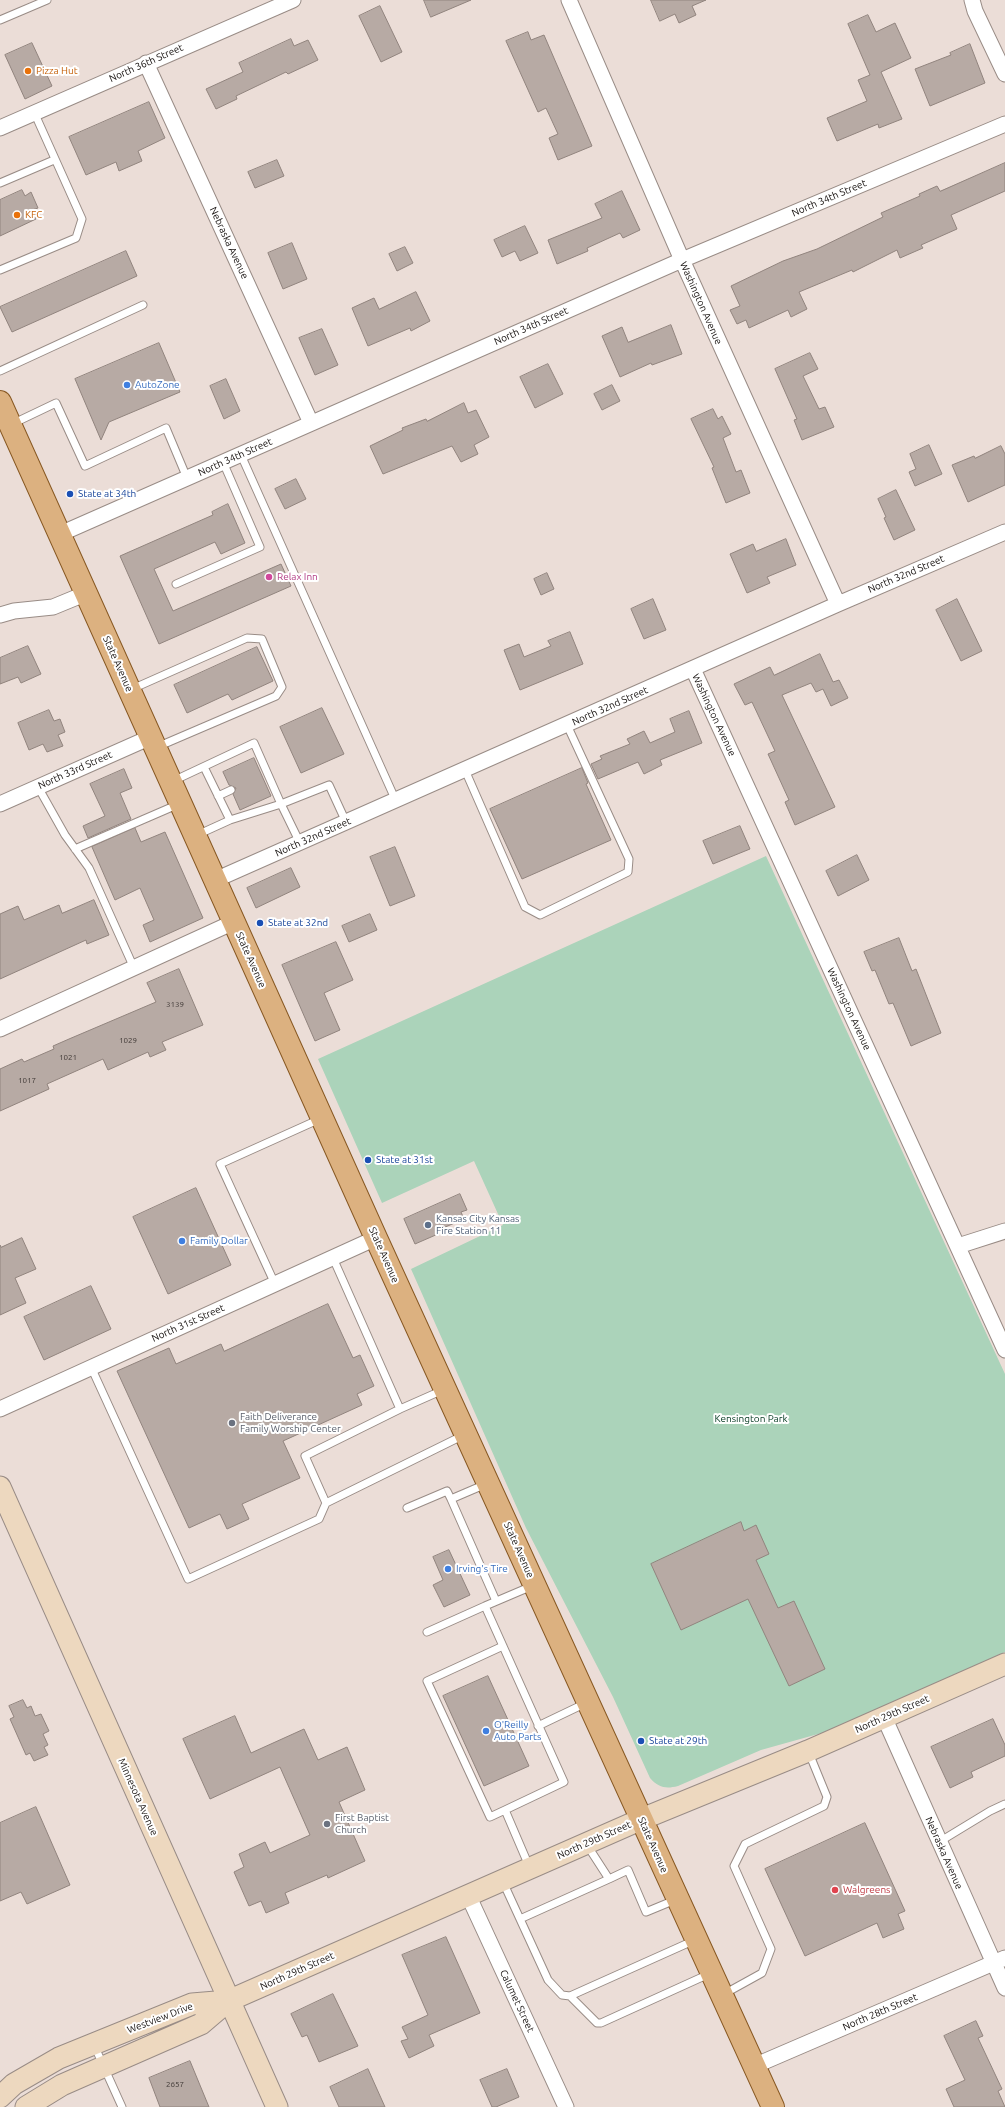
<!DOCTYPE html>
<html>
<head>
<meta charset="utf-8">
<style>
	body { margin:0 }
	canvas { display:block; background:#ebddd7 }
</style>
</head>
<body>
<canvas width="1005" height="2107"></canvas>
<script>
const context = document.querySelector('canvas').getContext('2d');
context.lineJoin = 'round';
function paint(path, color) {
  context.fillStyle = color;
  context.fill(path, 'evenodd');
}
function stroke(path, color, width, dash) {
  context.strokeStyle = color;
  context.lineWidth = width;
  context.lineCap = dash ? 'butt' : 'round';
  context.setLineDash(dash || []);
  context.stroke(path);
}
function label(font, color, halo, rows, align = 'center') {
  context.font = font + ' Ubuntu,sans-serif';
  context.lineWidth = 4;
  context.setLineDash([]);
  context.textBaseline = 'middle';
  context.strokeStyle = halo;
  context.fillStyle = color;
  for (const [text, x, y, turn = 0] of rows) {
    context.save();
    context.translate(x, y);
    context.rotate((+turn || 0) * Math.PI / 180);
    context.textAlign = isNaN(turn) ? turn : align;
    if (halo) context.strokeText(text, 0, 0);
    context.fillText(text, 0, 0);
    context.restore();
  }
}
paint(new Path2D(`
	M766 856 1005 1374V1652L836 1729 761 1750 678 1786C666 1789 659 1788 650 1778L613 1697 526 1528 411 1269 503 1225 474 1161 382 1203 318 1059Z`), '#abd3ba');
const building = new Path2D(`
	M424 0H471L431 17Z
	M651 0H706L692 6 696 15 679 23 675 14 660 21Z
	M380 6 402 52 381 62 359 16Z
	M868 15 876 32 895 23 911 58 881 72 902 119 879 128 878 124 837 141 827 118 867 101 858 80 870 75 848 24Z
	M528 32 531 40 544 35 592 146 558 160 549 138 558 134 546 108 538 112 506 41Z
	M291 39 294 46 308 40 318 60 288 74 286 72 236 96 237 99 216 109 206 89 243 72 239 63Z
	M32 43 52 86 25 99 5 55Z
	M970 44 985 83 930 106 915 69 951 55 950 53Z
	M149 102 165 138 138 151 142 161 119 171 116 162 86 175 69 137Z
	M277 160 284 176 255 188 248 172Z
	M1005 163V191L951 215 957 229 921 245 923 248 900 258 897 250 853 272 852 270 799 292 807 309 791 317 788 310 749 328 746 320 737 324 730 310 740 306 731 286 783 261 817 249 883 217 881 213 920 196 919 194 937 186 940 191Z
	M22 190 25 196 31 192 38 208 32 210 36 219 0 236V200Z
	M622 191 640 230 623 238 620 233 587 248 588 251 557 264 548 240 602 218 595 204Z
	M525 226 538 253 520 261 515 251 502 257 494 240Z
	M292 243 307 279 283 289 268 253Z
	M405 247 413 263 397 271 389 254Z
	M126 251 137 276 12 332 0 307Z
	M416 292 430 321 411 331 410 328 368 346 352 308 374 298 379 309Z
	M671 325 682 354 652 365 651 363 620 377 602 336 622 327 628 342Z
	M322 329 338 365 315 375 299 338Z
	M159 343 180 392 109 422 101 440 75 379Z
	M810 353 818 369 803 376 819 409 825 407 834 427 802 440 794 420 797 419 775 369Z
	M548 364 563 394 535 408 520 377Z
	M226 379 240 411 224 419 210 386Z
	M612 385 620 401 602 410 594 394Z
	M464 403 468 413 476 410 489 437 474 445 478 454 461 462 452 446 383 474 370 446 403 430 402 428 426 419 427 421Z
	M713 409 718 419 722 416 731 434 723 438 736 472 741 470 750 493 726 503 712 468 714 467 691 419Z
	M929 445 942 474 915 486 909 472 916 469 910 454Z
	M1001 446 1005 454V485L968 502 952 465 974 456 975 458Z
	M296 479 306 499 285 509 275 489Z
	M896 490 915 530 894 540 884 518 886 517 878 499Z
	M228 504 245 543 221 554 215 542 154 569 173 611 281 564 291 586 159 644 120 556 213 515 212 512Z
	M786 539 796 565 767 577 770 583 747 593 730 554 753 544 756 551Z
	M547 573 554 589 541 595 534 579Z
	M653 599 666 630 644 639 631 609Z
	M957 599 982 651 961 661 936 610Z
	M570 632 583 664 520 690 504 650 519 644 524 657 551 646 548 641Z
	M28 646 41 674 21 683 18 677 0 684V658Z
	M257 647 273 681 232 700 228 694 187 713 174 685Z
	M820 654 833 682 839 680 848 698 831 706 823 689 816 692 811 683 782 695 835 807 795 825 785 802 789 800 768 754 775 751 752 702 745 705 734 684 770 667 774 675Z
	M322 708 344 754 301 773 280 727Z
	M49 710 54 721 60 719 65 732 58 735 63 746 47 752 43 744 29 750 18 723Z
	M689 711 702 743 660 760 662 765 644 774 638 762 598 779 591 764 602 759 600 756 630 744 627 739 644 731 650 743 675 732 670 719Z
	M254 758 271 796 240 810 233 794 236 788 229 785 223 772Z
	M582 768 588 783 586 784 611 840 522 879 490 809Z
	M124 769 132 788 120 793 131 819 88 838 83 826 105 816 90 784Z
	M740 826 750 849 713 864 703 841Z
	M135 828 141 842 165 832 203 918 150 942 143 925 154 920 140 888 115 900 92 847Z
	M395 847 415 896 390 906 370 857Z
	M857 855 869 880 838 896 826 871Z
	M291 868 300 887 256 908 247 888Z
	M94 900 109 935 87 944 86 940 0 979V914L18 906 24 920 59 905 62 913Z
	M370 914 377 930 349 942 342 926Z
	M899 938 912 971 916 969 941 1033 911 1046 893 1003 889 1004 875 970 872 971 864 952Z
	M336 942 353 980 324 993 340 1030 315 1041 282 965Z
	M179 969 203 1025 162 1042 166 1050 150 1057 148 1052 108 1070 103 1059 47 1084 49 1089 0 1111V1069L22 1059 24 1062 54 1049 53 1046 69 1039 156 1002 147 983Z
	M196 1188 231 1265 168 1294 133 1217Z
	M460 1194 467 1210 461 1212 464 1219 436 1231 438 1234 415 1244 404 1219Z
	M22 1238 36 1269 15 1278 26 1303 0 1315V1245L1 1247Z
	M91 1286 111 1329 44 1360 24 1317Z
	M328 1304 353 1358 360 1355 374 1386 357 1394 362 1405 283 1441 300 1478 242 1504 249 1519 227 1529 220 1514 189 1528 117 1371 169 1348 176 1364 221 1344 224 1351Z
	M741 1522 744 1531 756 1525 769 1554 756 1560 778 1608 794 1601 825 1669 789 1686 748 1599 681 1630 651 1564Z
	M449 1550 470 1595 444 1607 433 1585 443 1580 433 1557Z
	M488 1676 529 1766 484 1786 443 1696Z
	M23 1700 27 1708 31 1706 35 1716 41 1714 49 1731 43 1734 48 1745 44 1747 48 1755 34 1761 30 1753 26 1755 10 1719 14 1717 9 1706Z
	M235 1716 251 1753 304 1729 318 1760 347 1747 365 1790 339 1802 365 1861 328 1878 327 1875 285 1893 289 1903 266 1913 261 1901 249 1906 234 1872 244 1867 239 1854 265 1842 270 1853 310 1835 280 1767 210 1799 183 1739Z
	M993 1719 1005 1745V1756L971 1772 973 1777 950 1788 931 1747Z
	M36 1807 70 1885 27 1904 21 1892 0 1901V1823Z
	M865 1823 905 1911 898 1914 904 1929 883 1938 877 1923 805 1956 765 1869Z
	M446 1937 480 2013 429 2035 434 2046 409 2058 401 2041 408 2039 402 2027 428 2015 402 1955Z
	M333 1994 358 2046 319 2062 307 2035 302 2037 291 2014Z
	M976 2021 983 2036 978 2038 1002 2089 998 2091 1005 2107H954L946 2089 965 2080 944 2036Z
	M190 2061 209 2107H160L149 2078Z
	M368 2069 385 2107H339L330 2087Z
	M507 2069 519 2097 496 2107H492L480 2080Z`);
paint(building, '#b7aaa4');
stroke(building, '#91847e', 1);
const lane = new Path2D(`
	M0 20 47 0
	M0 183 54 160
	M0 270 76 238 82 219 34 112
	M0 371 143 305
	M12 424 56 403 85 466 166 428 187 478
	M241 455 396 801
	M176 584 260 547 223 462
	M132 689 247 638 262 639 282 687 276 696 157 747
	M204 767 230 820 281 804 300 843
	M465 770 525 907 540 915 628 872 629 859 567 725
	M173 781 254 743 281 804 329 785 346 822
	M38 787 65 835 89 868 134 968
	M218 796 231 790
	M197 835 230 820
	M75 849 179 804
	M333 1258 400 1409 443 1390
	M275 1284 220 1164 320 1119
	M91 1367 188 1579 319 1519 326 1503 464 1435
	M486 1484 451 1499 496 1601
	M326 1503 305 1456 400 1409
	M407 1508 447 1491 451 1499
	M427 1632 485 1606
	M503 1646 427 1681 490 1817 505 1810
	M538 1726 586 1703
	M939 1842 990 1811 1005 1804
	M529 1866 505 1810 564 1782 485 1606 532 1586
	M609 1879 628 1870 646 1912 675 1900
	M503 1882 548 1980 562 1995 570 1996 695 1940
	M520 1919 609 1879 587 1845
	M724 1994 762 1973 771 1949 734 1866 745 1844 824 1806 827 1797 809 1753
	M570 1996 597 2023H601L709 1974
	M94 2045 122 2107`);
const street = new Path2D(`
	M569 0 682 260 838 604
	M972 0 975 11 1005 74
	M146 63 311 423
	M0 128 293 0
	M60 534 682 260 1005 124
	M0 615 14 611 53 607 87 593
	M693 669 1005 1350
	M0 804 151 737
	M215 880 838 604 1005 532
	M0 1029 234 922
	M958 1246 1005 1231
	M0 1409 376 1238
	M884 1717 1005 1988
	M468 1895 566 2107
	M754 2066 1005 1958`);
const secondary = new Path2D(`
	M0 1487 277 2107
	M0 2097 14 2084 59 2058 192 2004 228 2001
	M26 2107 62 2085 201 2024 228 2001 642 1819 808 1751 1005 1664`);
const primary = new Path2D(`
	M0 402 376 1238 773 2107`);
stroke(lane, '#998c86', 9);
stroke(street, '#998c86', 17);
stroke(secondary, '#998c86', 23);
stroke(primary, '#875822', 24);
stroke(lane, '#fff', 7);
stroke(street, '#fff', 15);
stroke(secondary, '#edd8bf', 21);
stroke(primary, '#dcb180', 22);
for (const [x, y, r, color] of [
	[28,71,4,"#e8710a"],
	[17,215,4,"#e8710a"],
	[127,385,4,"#3f7fe0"],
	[70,494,4,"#1a4fb4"],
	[269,577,4,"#d1479c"],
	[260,923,4,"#1a4fb4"],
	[368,1160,4,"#1a4fb4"],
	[428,1225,4,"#5c6f8a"],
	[182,1241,4,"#3f7fe0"],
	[232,1423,4,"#6b7280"],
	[448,1569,4,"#3f7fe0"],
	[486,1731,4,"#3f7fe0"],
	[641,1741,4,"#1a4fb4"],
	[327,1824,4,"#6b7280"],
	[835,1890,4,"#e0444e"]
]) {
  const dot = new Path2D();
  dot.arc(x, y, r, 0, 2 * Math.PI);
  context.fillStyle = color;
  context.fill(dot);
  stroke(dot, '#fff', 1.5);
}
label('8px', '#3f3835', null, [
	["3139",175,1004],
	["1029",128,1040],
	["1021",68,1057],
	["1017",27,1080],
	["2657",175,2084]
]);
label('10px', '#171210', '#fff', [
	["North 36th Street",146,63,-24],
	["North 34th Street",829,198,-23],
	["Nebraska Avenue",229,243,65],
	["Washington Avenue",701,303,66],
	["North 34th Street",531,326,-24],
	["North 34th Street",235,457,-24],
	["North 32nd Street",906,574,-23],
	["State Avenue",118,664,66],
	["North 32nd Street",610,706,-24],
	["Washington Avenue",714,715,65],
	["North 33rd Street",75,770,-24],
	["North 32nd Street",313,837,-24],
	["State Avenue",251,960,66],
	["Washington Avenue",849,1009,65],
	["State Avenue",384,1255,66],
	["North 31st Street",188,1323,-24],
	["State Avenue",519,1550,66],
	["North 29th Street",892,1714,-24],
	["Minnesota Avenue",138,1797,66],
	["North 29th Street",594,1840,-24],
	["State Avenue",653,1845,66],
	["Nebraska Avenue",944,1853,66],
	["North 29th Street",297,1971,-24],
	["Calumet Street",517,2001,65],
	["North 28th Street",880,2012,-23],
	["Westview Drive",160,2018,-21]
]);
label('10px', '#c56008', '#fff', [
	["Pizza Hut",36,71],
	["KFC",25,215]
], 'left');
label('10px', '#366cbe', '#fff', [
	["AutoZone",135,385],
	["Family Dollar",190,1241],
	["Irving's Tire",456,1569],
	["O'Reilly",494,1725],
	["Auto Parts",494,1737]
], 'left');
label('10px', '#164399', '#fff', [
	["State at 34th",78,494],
	["State at 32nd",268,923],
	["State at 31st",376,1160],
	["State at 29th",649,1741]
], 'left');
label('10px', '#b23c85', '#fff', [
	["Relax Inn",277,577]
], 'left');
label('10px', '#4e5e75', '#fff', [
	["Kansas City Kansas",436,1219],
	["Fire Station 11",436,1231]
], 'left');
label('10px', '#5b616d', '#fff', [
	["Faith Deliverance",240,1417],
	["Family Worship Center",240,1429],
	["First Baptist",335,1818],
	["Church",335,1830]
], 'left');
label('10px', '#00361e', '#fff', [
	["Kensington Park",751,1419]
]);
label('10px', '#be3a42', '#fff', [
	["Walgreens",843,1890]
], 'left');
</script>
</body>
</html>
